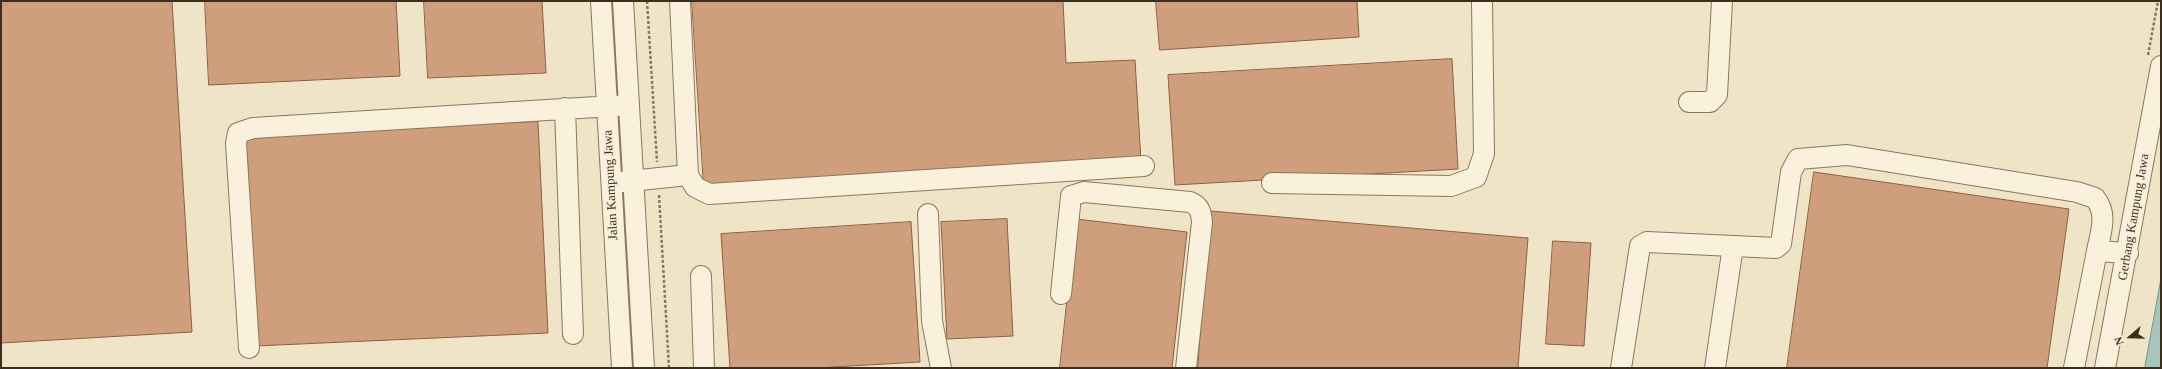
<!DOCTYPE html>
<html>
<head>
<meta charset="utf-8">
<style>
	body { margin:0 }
	#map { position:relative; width:2162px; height:369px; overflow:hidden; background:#f0e4c8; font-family:"Times New Roman",serif }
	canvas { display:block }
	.frame { position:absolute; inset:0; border:2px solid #3d2e20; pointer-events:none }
	.north { position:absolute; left:2110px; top:317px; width:40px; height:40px; -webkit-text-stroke:3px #f7eed8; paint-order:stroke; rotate:250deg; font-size:11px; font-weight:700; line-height:16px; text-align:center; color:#3d2e20 }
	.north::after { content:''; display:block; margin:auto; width:14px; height:18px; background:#3d2e20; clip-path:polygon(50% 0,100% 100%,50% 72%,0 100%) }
</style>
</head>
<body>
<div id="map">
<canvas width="2162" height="369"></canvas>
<div class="frame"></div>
<div class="north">N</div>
</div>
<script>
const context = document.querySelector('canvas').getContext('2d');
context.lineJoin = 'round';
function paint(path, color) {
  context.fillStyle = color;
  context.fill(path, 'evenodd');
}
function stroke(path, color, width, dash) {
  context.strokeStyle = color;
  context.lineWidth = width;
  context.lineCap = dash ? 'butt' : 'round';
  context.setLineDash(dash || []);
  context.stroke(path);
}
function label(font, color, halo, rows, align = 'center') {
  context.font = font + ' "Times New Roman",serif';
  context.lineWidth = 3;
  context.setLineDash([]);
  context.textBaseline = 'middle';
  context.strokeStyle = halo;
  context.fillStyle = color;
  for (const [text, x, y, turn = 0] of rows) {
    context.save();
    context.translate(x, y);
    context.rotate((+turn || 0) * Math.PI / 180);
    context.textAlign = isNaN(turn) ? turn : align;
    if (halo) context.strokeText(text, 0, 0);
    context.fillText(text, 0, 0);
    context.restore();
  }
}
const water = new Path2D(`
	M2161 279V368H2145Z`);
paint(water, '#a9c4bc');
stroke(water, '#6f938a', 1);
const building = new Path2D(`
	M1 1H172L192 332 1 343Z
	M205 1H396L400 76 209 85Z
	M424 1H542L546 73 428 78Z
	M692 1H1063L1066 63 1135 60 1141 162 704 187Z
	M1156 1H1357L1359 37 1160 50Z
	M1452 59 1458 169 1175 185 1168 75Z
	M538 122 548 333 255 346 245 134Z
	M1814 172 2069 209 2047 368H1787Z
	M1210 211 1528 238 1518 368H1198Z
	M1007 219 1013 336 947 339 941 222Z
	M1076 219 1187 232 1172 368H1060Z
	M911 222 920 362 816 368H730L721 234Z
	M1553 241 1591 243 1584 346 1546 344Z`);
paint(building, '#cf9f7d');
stroke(building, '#8d5f41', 1);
const minor = new Path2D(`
	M601 1 622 368
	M623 1 644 368
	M1689 102H1710L1717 95 1722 1
	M565 108 573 334
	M688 175 695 187 709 194 1144 166
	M621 182 688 175 680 1
	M1272 183 1451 186 1476 177 1484 154 1482 1
	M928 214 932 321 941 368
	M1733 246 1776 248 1781 244 1791 172 1798 159 1847 155 2077 192 2095 198C2108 214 2101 231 2097 251
	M701 276 704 368
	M1061 294 1071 196 1084 192 1190 202C1200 206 1201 212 1202 222L1186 368
	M249 348 236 143 238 133 253 128 629 105
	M1621 368 1640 246 1647 242 1733 246 1715 368
	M2074 368 2097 251 2128 253
	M2105 368 2161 66`);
stroke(minor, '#8d765c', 22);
stroke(new Path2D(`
	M647 1 657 162
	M2148 55 2158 1
	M659 195 669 368`), '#8d765c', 2.5, [3, 2]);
stroke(minor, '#faf1dc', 20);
label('13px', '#3d2e20', '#f7eed8', [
	["Jalan Kampung Jawa",611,185,-93],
	["Gerbang Kampung Jawa",2134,217,-80]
]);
</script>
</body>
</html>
